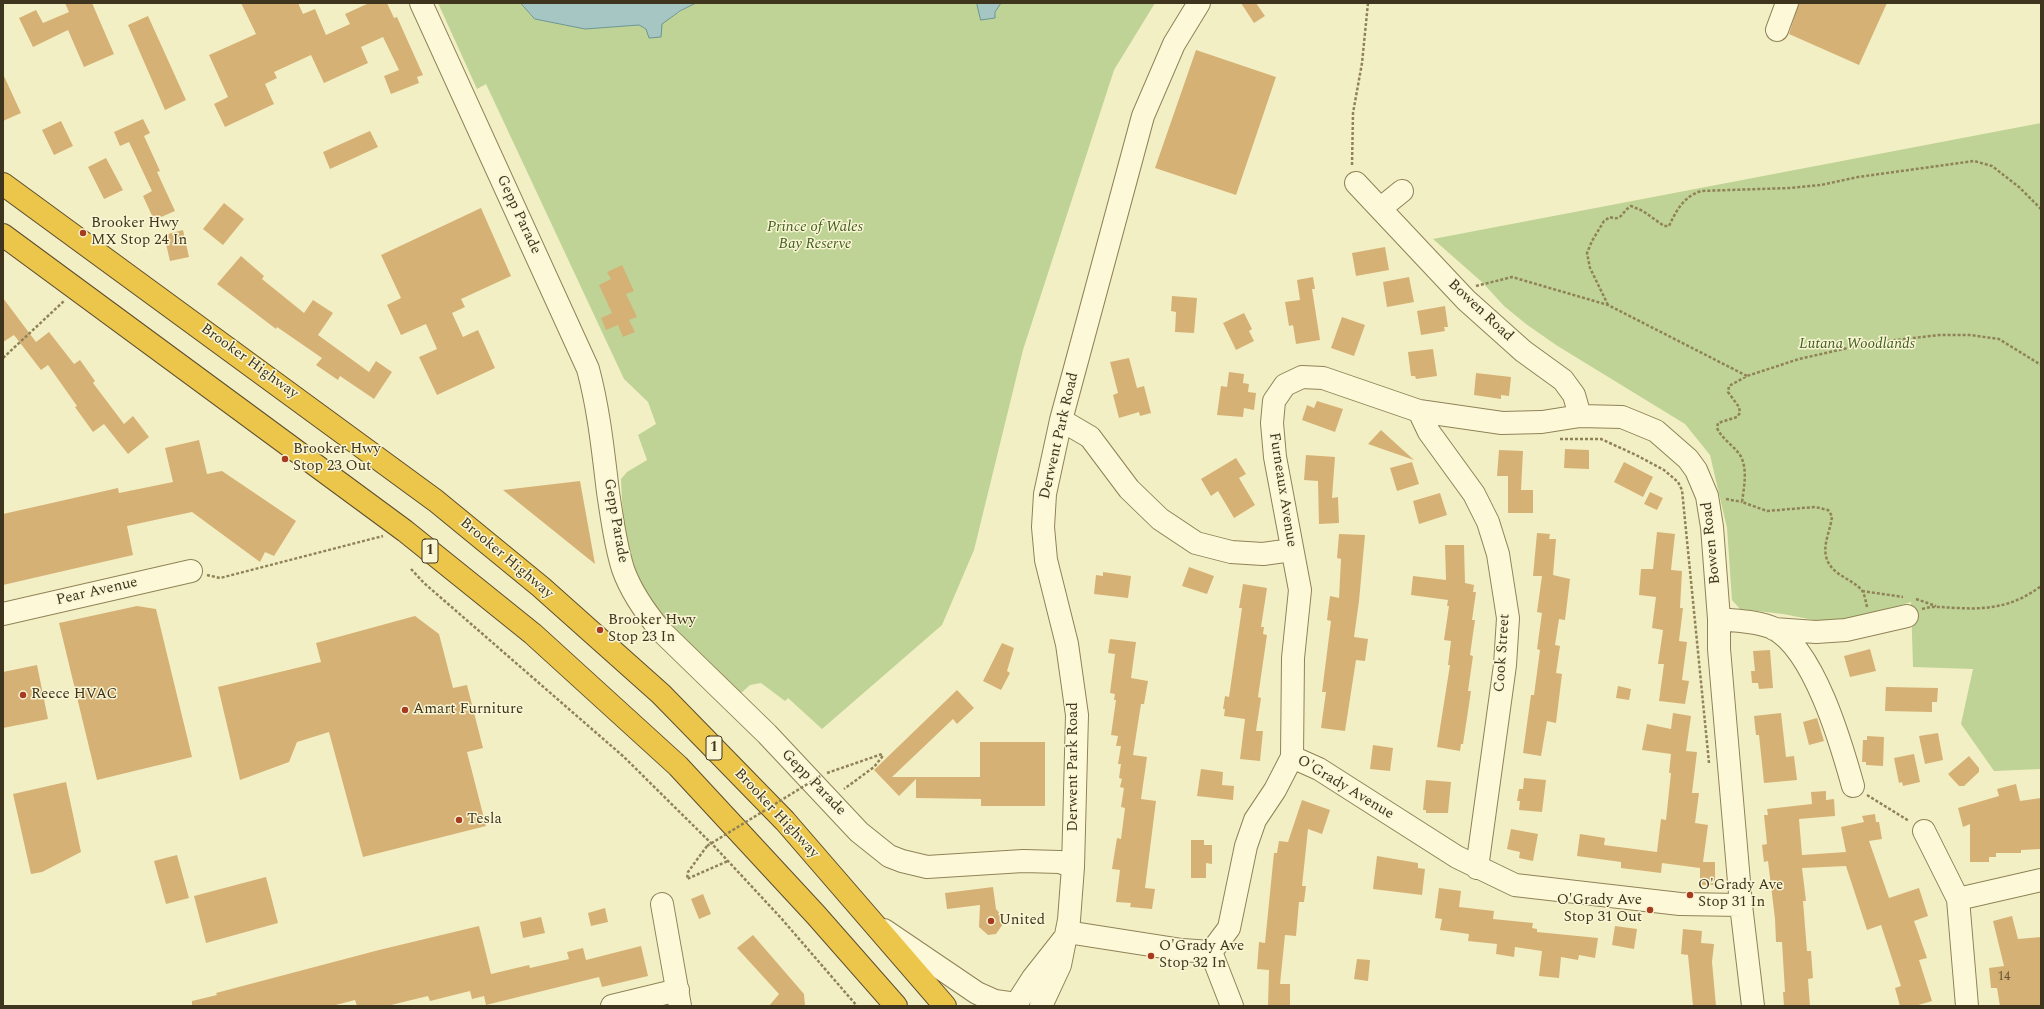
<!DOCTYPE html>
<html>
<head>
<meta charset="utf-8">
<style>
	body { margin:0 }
	#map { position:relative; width:2044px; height:1009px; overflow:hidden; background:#f3efc4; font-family:Spectral,serif }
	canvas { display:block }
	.frame { position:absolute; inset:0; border:4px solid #3f341d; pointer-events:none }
</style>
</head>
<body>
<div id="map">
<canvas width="2044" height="1009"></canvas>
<div class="frame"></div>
</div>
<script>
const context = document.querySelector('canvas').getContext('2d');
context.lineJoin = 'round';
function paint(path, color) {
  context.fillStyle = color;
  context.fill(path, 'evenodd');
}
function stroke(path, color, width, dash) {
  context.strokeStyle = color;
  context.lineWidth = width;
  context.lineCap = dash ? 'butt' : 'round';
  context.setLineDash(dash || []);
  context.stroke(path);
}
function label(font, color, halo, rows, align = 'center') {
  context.font = font + ' Spectral,serif';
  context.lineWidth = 3;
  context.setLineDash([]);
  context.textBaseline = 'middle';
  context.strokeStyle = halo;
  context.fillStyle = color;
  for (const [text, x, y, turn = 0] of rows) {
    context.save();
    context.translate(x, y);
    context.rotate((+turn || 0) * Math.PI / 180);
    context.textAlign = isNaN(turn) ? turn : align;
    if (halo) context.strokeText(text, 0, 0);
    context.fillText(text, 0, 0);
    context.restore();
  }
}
paint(new Path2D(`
	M438 3H521L535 19 585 29 639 25 646 29C664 23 678 12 696 3H977L982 19 995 12 1001 3H1155L1114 70 1023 350 974 550 942 625 822 729 788 698 785 701 761 683 750 685 740 694C697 653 645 612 629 552 623 528 622 503 621 479L627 472 647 460 638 435 656 424 648 402 624 379 486 84 477 89Z
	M2041 123V769L1994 771 1961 724 1973 669 1913 667 1911 602 1869 615 1824 622 1783 614 1740 609 1732 600 1727 528 1710 455 1685 424 1556 345 1526 324 1504 306 1483 283 1433 239Z`), '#bfd396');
const water = new Path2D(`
	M521 3H696L680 11 662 24 661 37 649 38 646 29 639 25 585 29 535 19Z
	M977 3H1001L995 12V18L981 20Z`);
paint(water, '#a6c6c3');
stroke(water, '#6b9694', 1);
paint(new Path2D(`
	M65 3H92L114 54 84 67 68 30 33 47 19 18 36 10 43 23 69 12Z
	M241 3H298L303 14 315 9 326 35 350 24 345 14 369 3H387L394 18 397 17 423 75 417 77 419 83 391 94 384 76 399 70 383 37 361 47 368 63 324 83 311 55 274 72 277 78 265 84 274 104 225 127 214 104 228 97 209 55 256 34Z
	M1241 3H1256L1265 16 1254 23Z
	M1799 3H1887L1859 65 1789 34Z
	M148 16 186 100 165 110 128 25Z
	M1196 50 1276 77 1236 195 1155 168Z
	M3 74 21 113 3 121Z
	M143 119 150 133 144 136 160 171 157 172 175 211 154 220 143 196 152 191 129 142 120 146 114 132Z
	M61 121 73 146 54 155 42 130Z
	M370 131 378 147 330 169 323 152Z
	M106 158 123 190 104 199 88 167Z
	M224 203 244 219 223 245 203 229Z
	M481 208 511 276 461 299 465 307 452 313 463 337 478 330 495 368 437 395 419 357 437 349 426 324 401 335 387 305 401 298 381 255Z
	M183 230 189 257 170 261 164 235Z
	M1385 247 1389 270 1356 276 1352 253Z
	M241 256 264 276 262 279 304 313 313 300 333 313 318 335 369 372 376 361 392 372 374 399 340 376 338 380 316 365 322 358 277 327 276 329 217 284Z
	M622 265 634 291 626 294 637 317 629 320 635 332 623 337 618 325 606 330 601 318 612 313 599 285 611 279 607 272Z
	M1313 277 1315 289H1312L1320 340 1296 344 1293 325 1289 326 1285 302 1300 300 1297 280Z
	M1409 277 1414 302 1387 307 1383 282Z
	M1172 296 1197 298 1194 333 1175 332 1176 312 1171 311Z
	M3 298 36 342 49 332 74 364 80 360 95 381 93 383 124 424 133 416 149 437 128 454 104 424 93 432 75 407 77 406 48 365 41 370 14 335 3 342Z
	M1445 306 1448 327H1444L1445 331 1421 335 1417 311Z
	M1244 313 1252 329 1249 331 1254 341 1236 350 1223 323Z
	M1342 317 1365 325 1354 356 1331 348Z
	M1433 349 1437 376 1416 379 1415 376H1411L1408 352Z
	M1129 358 1137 388 1144 386 1151 413 1140 416 1139 412 1119 418 1113 395 1118 393 1110 362Z
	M1229 372 1244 374 1243 383 1249 384 1248 392 1256 393 1254 410 1244 408 1243 417 1217 415 1221 386 1227 387Z
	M1476 373 1511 377 1509 396 1501 395V399L1474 395Z
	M1317 401 1343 409 1335 432 1302 420 1307 405 1314 408Z
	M1381 430 1414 460 1368 444Z
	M199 440 207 474 222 471 296 521 274 556 265 552 260 562 192 512 127 526 133 555 3 585V514L118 488 119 493 173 482 165 448Z
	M1565 449 1589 450V469L1564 468Z
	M1499 450 1523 451 1521 490H1533V513H1508V476H1497Z
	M1306 455 1335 457 1332 498 1338 497 1339 523 1319 524 1318 481 1304 480Z
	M1236 458 1246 474 1239 478 1255 505 1234 518 1218 491 1211 496 1201 479Z
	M1412 462 1419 484 1397 491 1390 468Z
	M1624 462 1653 477 1643 497 1614 482Z
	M580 481 595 564 503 490Z
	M1650 492 1663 498 1657 510 1644 504Z
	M1440 493 1447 515 1419 524 1413 501Z
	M1657 532 1675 534 1671 570 1682 571 1680 608H1683L1679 641 1687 642 1682 680 1689 681 1685 704 1659 701 1664 664H1658L1663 630 1652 628 1656 597 1639 595 1641 569H1653Z
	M1537 533 1550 534 1549 539H1556L1553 575 1570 579 1565 620 1559 619 1555 645 1560 646 1556 673 1562 674 1556 723 1547 721 1541 756 1523 753 1531 695H1534L1540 650 1537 649 1542 613 1537 612 1542 576H1533Z
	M1339 534 1365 535 1359 601 1354 637 1368 639 1365 661 1356 660 1345 731 1321 728 1326 692H1322L1331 621 1327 620 1330 596 1339 598 1341 559 1337 558Z
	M1445 545H1464L1465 583 1474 585 1473 592H1476L1472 620H1475L1470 655 1473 656 1468 691H1471L1463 744H1461L1460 751 1437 747 1450 665H1448L1451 641 1444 640 1449 606H1447L1448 600 1411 595 1413 576 1446 580Z
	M1189 567 1214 576 1207 594 1182 586Z
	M1103 572 1131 576 1128 598 1094 594 1096 575 1103 576Z
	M1243 584 1267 588 1261 627H1264L1263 634 1267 635 1258 697 1261 698 1256 731H1263L1260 761 1240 759 1245 719 1224 716 1225 709H1223L1225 696 1229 697 1242 608H1239Z
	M137 606 156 609 192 757 97 780 59 623Z
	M415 616 439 634 453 688 467 685 483 748 467 752 486 826 363 857 329 732 297 742 289 762 240 780 218 687 321 662 316 643Z
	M1110 639 1136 642 1131 678 1148 681 1144 704H1141L1133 755 1147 757 1141 799 1156 801 1145 888 1155 889 1152 909 1130 907 1131 903 1116 902 1120 870 1112 869 1117 838 1121 839 1125 808 1121 807 1124 788 1120 787 1122 779 1119 778 1121 764H1118L1121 746H1116L1118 736 1111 735 1116 700H1114L1115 694 1110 693 1115 654 1108 653Z
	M1002 643 1014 648 1007 671 1010 673 1001 690 983 681Z
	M1870 649 1876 671 1850 677 1844 656Z
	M1770 650 1773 688 1759 689 1758 683H1752L1751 671H1755L1753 651Z
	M37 665 48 719 3 728V672Z
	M1618 686 1631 689 1629 700 1616 698Z
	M1886 687 1938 688 1937 702H1932V712L1885 711Z
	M957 690 974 708 957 724 953 719 892 777H980V742H1045V806H981V799L916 798V779L899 796 874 770Z
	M1673 713 1691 716 1686 751 1697 752 1692 793H1699L1695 823 1708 825 1703 862H1715V885H1700V868L1662 863 1661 873 1621 868V862L1577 856 1580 834 1605 838 1604 845 1657 852 1661 819 1666 820 1671 773H1669L1671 754 1642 750 1647 724 1671 729Z
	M1781 713 1786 757 1794 756 1797 780 1764 783 1759 735H1756L1754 716Z
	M1817 718 1824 741 1809 745 1803 722Z
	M1938 733 1943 760 1925 764 1919 736Z
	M1867 736 1884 737 1883 766 1866 765V762H1862L1863 740H1867Z
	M1373 745 1393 748 1390 771 1370 769Z
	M1914 754 1920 782 1903 786 1902 782 1899 783 1894 758Z
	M1969 756 1979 768V772L1964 786H1959L1948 774Z
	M1201 769 1223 772 1222 785 1234 786 1233 800 1197 796Z
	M1524 778 1546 780 1542 812 1519 810 1520 801H1517L1519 789H1523Z
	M1426 780 1451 782 1448 813H1426V810H1423Z
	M66 782 81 852 42 872 31 874 13 794Z
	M2016 784 2020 801 2041 798V849L2021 850V853H1996V857H1989V862H1970V824L1963 827 1958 808 1999 796 1997 789Z
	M1826 791V800L1834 799 1835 816 1799 819 1802 855 1846 852 1841 827 1864 822 1862 816 1875 814 1876 822H1879L1882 839 1869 841 1889 898 1919 888 1928 916 1914 921 1927 958 1919 960 1932 1001 1915 1006H1900L1895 988 1901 986 1881 925 1867 930 1846 866 1802 868 1806 901H1803L1807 951H1811L1813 978 1808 979 1810 1006H1784L1783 992H1785L1782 942H1776L1775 919 1768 861 1764 862 1762 845 1767 844 1764 815H1768L1767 809 1812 804 1811 792Z
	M1302 800 1330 810 1322 834 1308 829 1302 886H1306L1304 902H1299L1296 936 1285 935 1280 984H1290V1006H1268L1269 970 1257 969 1259 942 1265 943 1274 853H1277L1279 841 1288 842Z
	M1511 829 1538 834 1533 861 1519 858 1520 852 1507 849Z
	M1191 840H1204V845H1212V864L1206 863V878H1191Z
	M177 855 189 898 166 904 154 861Z
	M1377 856 1418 863V868L1425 869 1422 895 1373 889Z
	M266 877 278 923 206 943 194 896Z
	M993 887 996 909 1001 915 1003 924 996 934 988 935 979 927 980 905 947 909 945 893Z
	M1439 888 1461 891 1459 907 1494 911 1493 919 1533 923 1532 928 1537 929V932L1598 938 1595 958 1579 955 1578 960 1561 957 1559 978 1539 976 1542 951 1515 947 1514 957 1496 954 1497 944 1468 941 1469 934 1440 930 1442 919 1435 918Z
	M703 894 711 914 699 919 691 899Z
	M605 908 608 922 591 926 588 913Z
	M2012 916 2018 939 2041 937V1006H2000L1997 988H1991L1989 968 2004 966 1993 921Z
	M541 917 545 933 523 938 520 922Z
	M479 926 491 974 529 965 530 968 569 959 567 952 583 948 586 960 641 946 648 976 602 987 599 977 486 1005 484 996 472 999 470 991 430 1001 428 996 387 1006H357L355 1000 332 1006H192V1001L217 995 216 993 379 950Z
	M1615 926 1637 929 1634 949 1612 945Z
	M1683 929 1702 931 1701 943 1714 944 1712 962 1716 1006H1693L1688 955 1681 954Z
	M753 935 804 994 805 1006H769L779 994 737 948Z
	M1357 959 1370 960 1368 981 1354 979Z`), '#d6b175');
const minor = new Path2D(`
	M421 3 588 369C599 410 603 451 608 492 612 518 615 544 623 569 631 592 646 613 661 631L767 734 859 832 889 856 902 861 927 867 1023 861 1060 862 1073 867
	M1777 30 1787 3
	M1356 183 1466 300 1523 351 1563 380 1574 395 1580 416
	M1381 208 1402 191
	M1419 411 1429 432 1474 494 1488 522 1498 554 1508 618 1505 665 1477 868
	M1061 420 1090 437 1129 489 1160 519 1196 543 1231 552 1263 554 1292 550
	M3 614 191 571
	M1719 619C1737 621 1758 621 1773 628 1814 649 1841 743 1853 786
	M1774 629 1816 632 1846 630 1907 616
	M1292 757 1293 658 1300 590 1275 457 1272 423 1274 401 1285 385 1302 377 1323 378 1419 411 1502 423 1542 422 1580 416 1622 417 1656 431 1688 459 1696 470 1707 496 1712 527 1719 619V649L1741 905 1753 1006
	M1924 831 1958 899 1967 1006
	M1958 899 2041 880
	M662 904 680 1006
	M884 930 977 993 995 1001 1016 1004
	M1067 932 1182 950 1211 952 1229 928 1246 846 1255 820 1275 790 1292 757 1319 769 1457 857 1515 885 1680 904 1741 905
	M1211 952 1232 1006
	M612 1006 678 990
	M1015 1006 1033 978 1063 940
	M1041 1006 1060 965 1069 920 1073 867 1077 715 1067 644 1046 560 1043 527 1045 494 1061 420 1143 116 1174 44 1199 3`);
const highway = new Path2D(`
	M3 184 436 501 541 587 661 694 785 821 945 1006
	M3 235 405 531 533 634 678 766 816 915 896 1006`);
stroke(minor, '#908257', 24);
stroke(highway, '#5e4e2c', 24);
stroke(new Path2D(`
	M1352 165 1353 113 1362 63 1368 3
	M1476 286 1512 277 1608 305 1747 376
	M1608 305 1590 268 1587 253 1592 241 1604 221 1610 217C1622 222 1622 211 1631 206L1643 211 1664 226H1669C1676 211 1684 196 1701 191L1790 188 1821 185 1858 177 1974 161 1992 166 2019 187 2041 209
	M3 358 64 301
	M1560 439H1601L1636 455 1664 470 1678 482 1682 490 1709 763
	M1726 499 1742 502
	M411 569 424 583 624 757 714 846 781 918 857 1006
	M207 575 220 578 383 536
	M1862 591 1903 597
	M1916 599 1936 606
	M1867 607C1866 602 1865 597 1863 592 1855 579 1830 576 1826 556 1823 543 1831 529 1832 516L1828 510 1815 507 1767 511 1742 502C1744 487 1748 468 1740 455 1733 445 1722 439 1717 428L1718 423 1737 417 1740 413 1739 407 1728 392 1729 386 1747 376 1799 359 1870 343 1939 335H1970L1999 339 2041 365
	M1922 609C1935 605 1946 608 1959 608 1991 610 2016 605 2041 586
	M827 773 882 754V757L874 767 844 789
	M1867 795 1909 821
	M707 846 688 872 687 879 728 861`), '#908257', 2.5, [3, 2]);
stroke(minor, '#fdf9d8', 22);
stroke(highway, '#ecc64b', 22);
stroke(new Path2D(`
	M707 846 822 775`), '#908257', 2.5, [3, 2]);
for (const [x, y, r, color] of [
	[83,233,4,"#a73b20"],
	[285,459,4,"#a73b20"],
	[600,630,4,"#a73b20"],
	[23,695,4,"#a73b20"],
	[405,710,4,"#a73b20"],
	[459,820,4,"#a73b20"],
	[1690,895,4,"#a73b20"],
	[1650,910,4,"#a73b20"],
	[991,921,4,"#a73b20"],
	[1151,956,4,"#a73b20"]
]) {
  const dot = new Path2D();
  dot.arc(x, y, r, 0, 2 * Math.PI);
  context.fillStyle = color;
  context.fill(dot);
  stroke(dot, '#faf6d4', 1.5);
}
label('13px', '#655333', null, [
	["14",2004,977]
]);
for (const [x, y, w] of [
	[430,551,16],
	[714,748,16]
]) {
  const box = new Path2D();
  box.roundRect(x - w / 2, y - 12, w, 24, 3);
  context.fillStyle = '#faf6d4';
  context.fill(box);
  stroke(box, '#3f341d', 1);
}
label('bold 14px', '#3f341d', null, [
	["1",430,551],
	["1",714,748]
]);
label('15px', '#3f341d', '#faf6d4', [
	["Gepp Parade",518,215,65],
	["Bowen Road",1480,311,43],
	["Brooker Highway",249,362,36],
	["Derwent Park Road",1060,436,-77],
	["Furneaux Avenue",1282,490,81],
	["Gepp Parade",615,521,80],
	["Bowen Road",1712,543,-96],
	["Brooker Highway",506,559,40],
	["Pear Avenue",97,592,-13],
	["Cook Street",1503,653,-86],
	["Derwent Park Road",1074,767,-90],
	["Gepp Parade",813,783,46],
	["O'Grady Avenue",1345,788,31],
	["Brooker Highway",776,814,47]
]);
label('15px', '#3f341d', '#faf6d4', [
	["Brooker Hwy",91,224],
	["MX Stop 24 In",91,241],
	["Brooker Hwy",293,450],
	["Stop 23 Out",293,467],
	["Brooker Hwy",608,621],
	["Stop 23 In",608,638],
	["Reece HVAC",31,695],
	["Amart Furniture",413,710],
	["Tesla",467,820],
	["O'Grady Ave",1698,886],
	["Stop 31 In",1698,903],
	["O'Grady Ave",1642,901,"right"],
	["Stop 31 Out",1642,918,"right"],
	["United",999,921],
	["O'Grady Ave",1159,947],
	["Stop 32 In",1159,964]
], 'left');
label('italic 15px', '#425e21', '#faf6d4', [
	["Prince of Wales",815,228],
	["Bay Reserve",815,245],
	["Lutana Woodlands",1857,345]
]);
</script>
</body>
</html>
